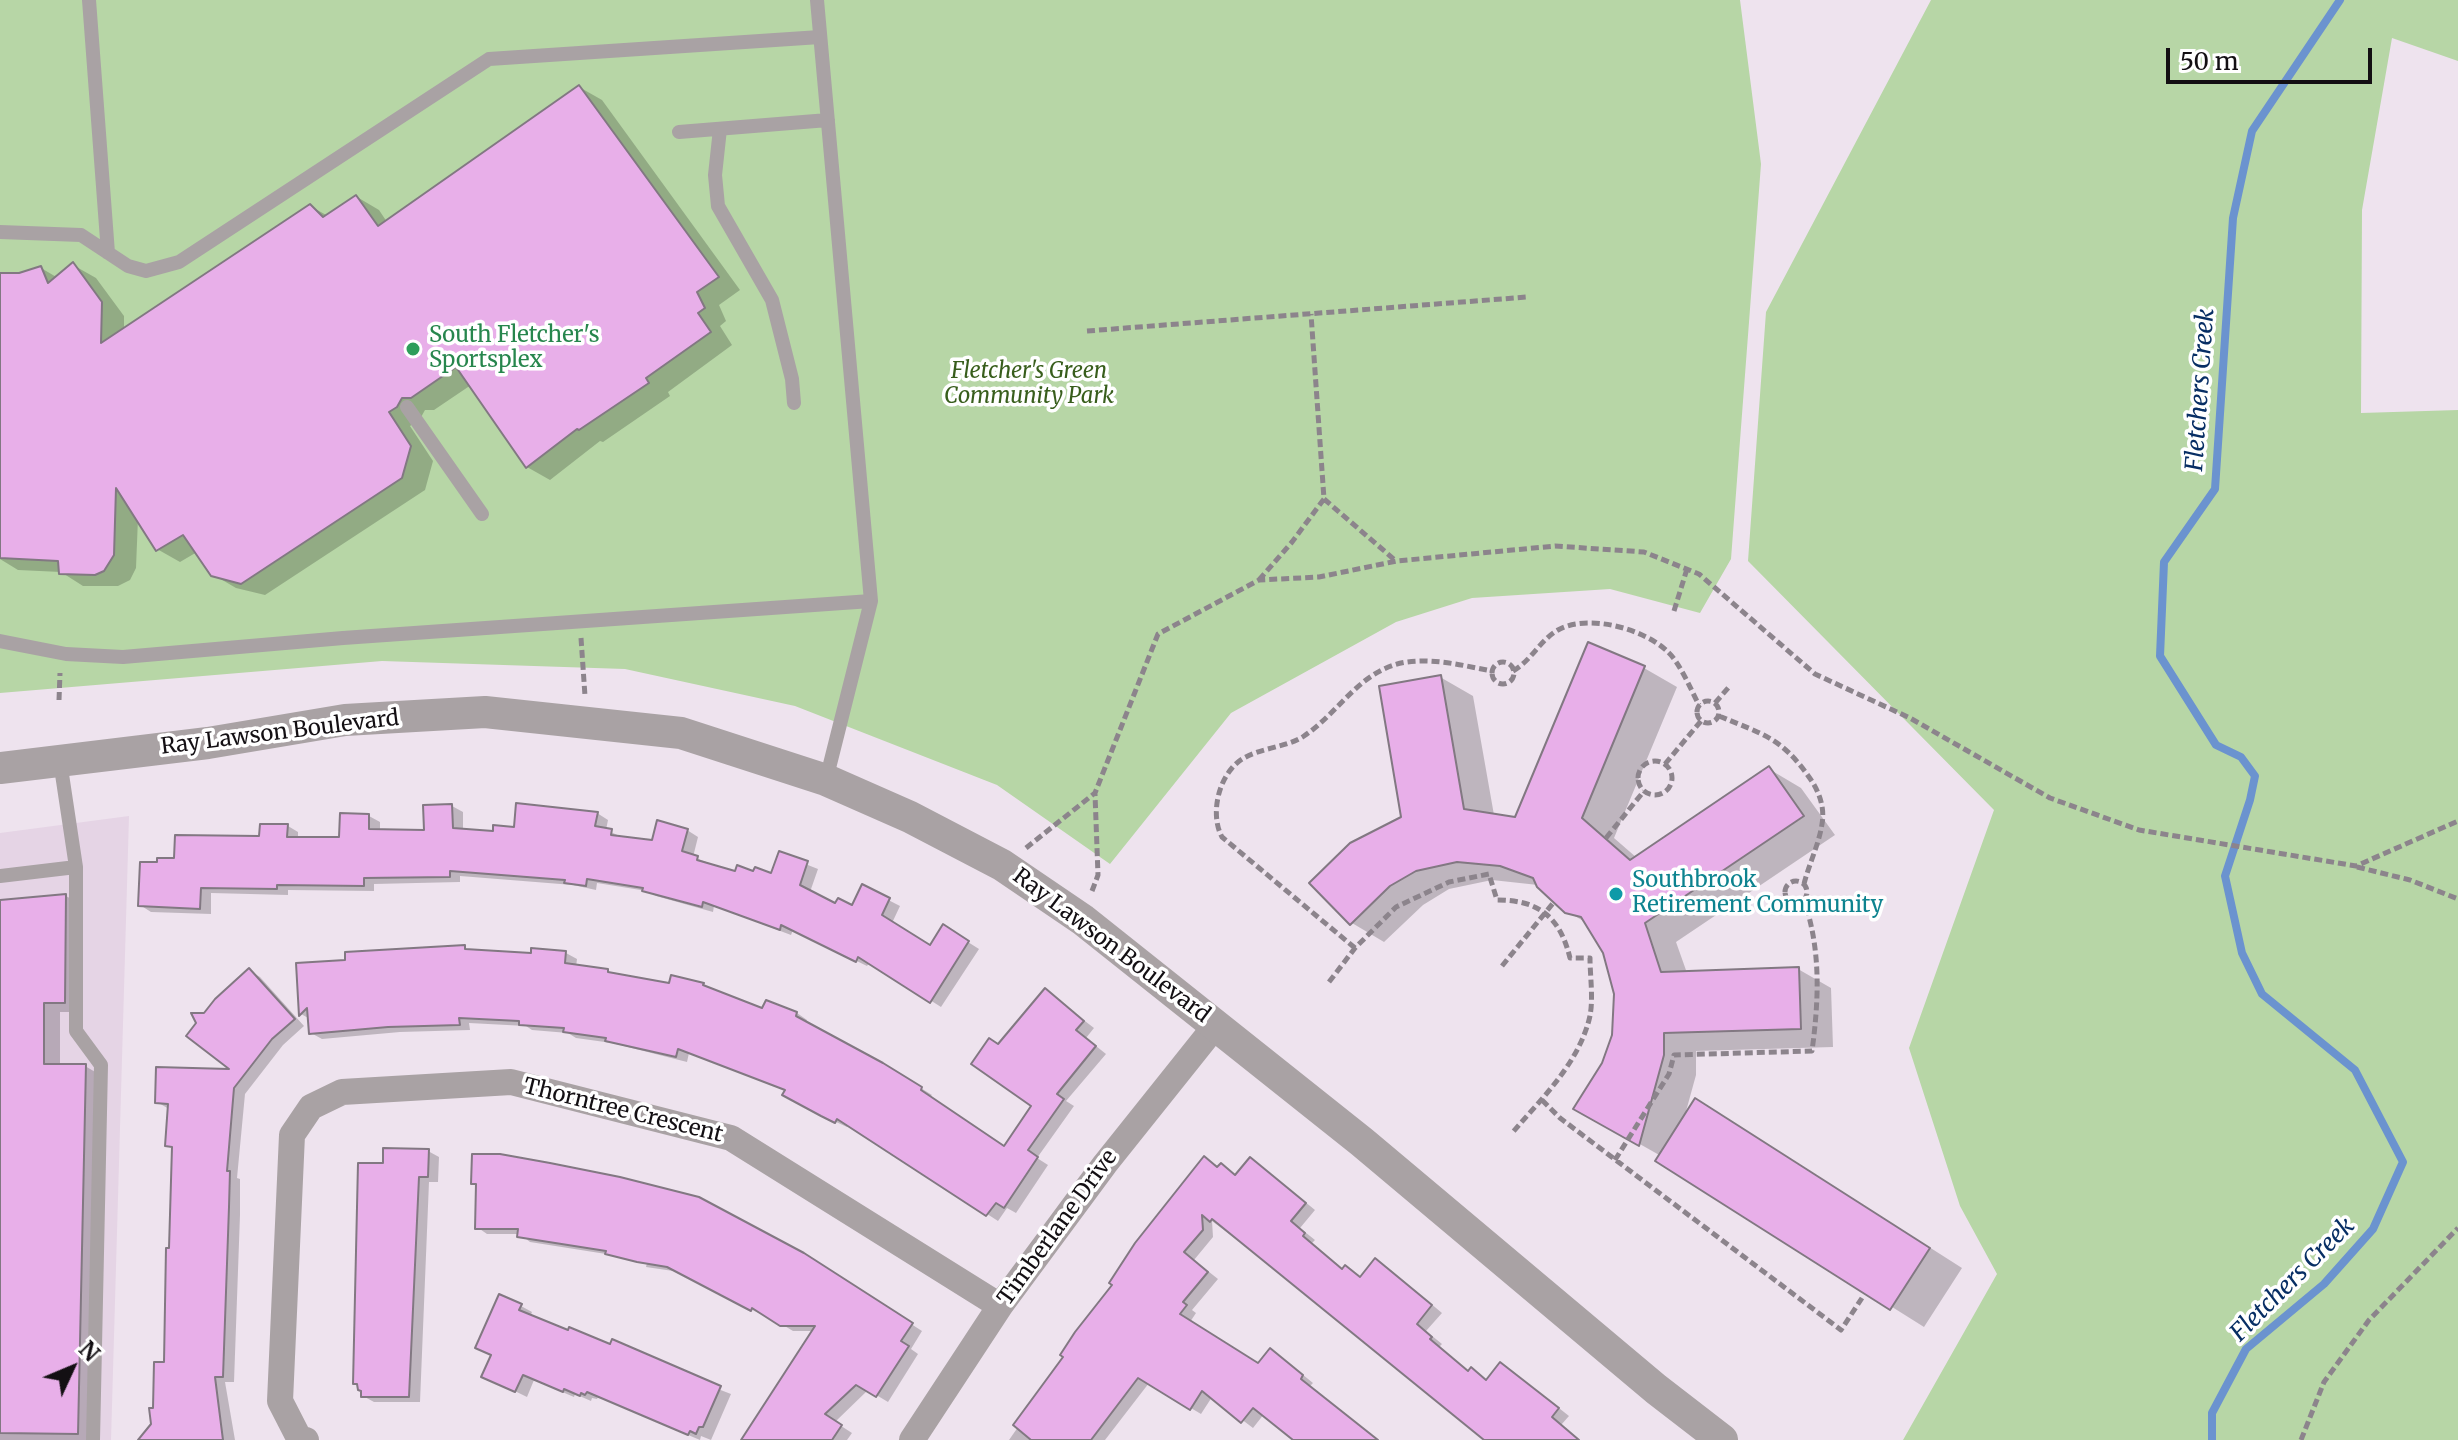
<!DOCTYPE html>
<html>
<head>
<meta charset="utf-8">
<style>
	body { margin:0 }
	#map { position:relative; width:2458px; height:1440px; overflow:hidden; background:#eee3ee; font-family:Merriweather,serif }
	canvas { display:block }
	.north { position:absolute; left:32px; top:1328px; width:80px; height:80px; -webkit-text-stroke:6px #fff; paint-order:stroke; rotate:46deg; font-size:22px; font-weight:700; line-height:32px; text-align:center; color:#130f13 }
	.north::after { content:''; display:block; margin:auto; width:28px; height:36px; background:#130f13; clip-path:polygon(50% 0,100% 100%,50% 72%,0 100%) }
	.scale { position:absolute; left:2166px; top:48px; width:206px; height:36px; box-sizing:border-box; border:4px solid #130f13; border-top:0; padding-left:10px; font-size:24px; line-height:28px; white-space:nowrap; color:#130f13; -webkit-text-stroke:6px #fff; paint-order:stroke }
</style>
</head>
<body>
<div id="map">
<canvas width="2458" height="1440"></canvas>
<div class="north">N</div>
<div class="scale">50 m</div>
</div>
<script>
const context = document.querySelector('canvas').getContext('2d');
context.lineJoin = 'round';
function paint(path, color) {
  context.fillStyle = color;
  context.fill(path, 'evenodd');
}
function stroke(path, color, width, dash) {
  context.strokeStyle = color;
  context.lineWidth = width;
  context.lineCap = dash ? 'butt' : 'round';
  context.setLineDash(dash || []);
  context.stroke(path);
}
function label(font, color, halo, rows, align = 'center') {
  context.font = font + ' Merriweather,serif';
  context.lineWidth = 7;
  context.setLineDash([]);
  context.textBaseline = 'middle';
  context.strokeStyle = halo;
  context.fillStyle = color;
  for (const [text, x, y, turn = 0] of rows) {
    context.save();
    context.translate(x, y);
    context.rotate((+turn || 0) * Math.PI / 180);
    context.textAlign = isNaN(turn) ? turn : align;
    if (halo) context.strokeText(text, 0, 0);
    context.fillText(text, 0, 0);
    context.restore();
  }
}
paint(new Path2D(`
	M129 816 111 1440H0V833Z`), '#e5d4e5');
paint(new Path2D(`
	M0 0H1740L1761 164 1731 559 1700 613 1610 589 1472 598 1396 622 1231 713 1110 864 997 785 795 706 625 669 382 661 0 693Z
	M1931 0H2458V61L2392 38 2362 210 2361 413 2458 410V1440H1903L1997 1274 1960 1206 1909 1048 1994 810 1748 561 1766 312Z`), '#b7d6a6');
paint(new Path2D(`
	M579 87 602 100 740 290 719 305 726 321 720 326 732 345 668 392 670 396 603 442 600 441 550 480 527 467 471 385 434 410H425L420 419 410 426 433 461 425 490 265 595 236 588 212 574 197 552 180 562 157 549 138 518 136 568 130 580 118 586H83L61 572 18 570 0 559V275H19L41 268 58 278 73 265 96 278 124 316V330L310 206 328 216 357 197 379 210 387 222Z
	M1589 645 1644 668 1677 687 1614 838 1637 858 1769 769 1801 788 1835 835 1676 942 1687 973 1798 969 1831 988 1833 1047 1696 1051V1075L1685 1115 1728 1119 1962 1268 1924 1327 1658 1160 1661 1156 1576 1108 1604 1064 1614 1036 1616 994 1605 953 1587 923 1566 911 1538 885 1492 880 1449 889 1423 905 1384 942 1352 923 1403 818 1440 677 1473 696 1494 815 1516 819Z
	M452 806 463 812V830L495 833 597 813 608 820 606 830 622 837 653 842 687 830 698 837 693 857 736 873 772 876 780 854 818 869 810 892 836 905 853 908 863 887 900 906 892 923 931 948 944 927 979 949 941 1007 870 962 867 966 793 930 791 935 714 906 713 912 656 896 647 891 597 883 596 890 573 885 460 876V882L374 884V891L288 890V895L211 893V914L151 912 140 905 176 861 261 838 288 826 298 832V839H341L369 816 380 822V832H426Z
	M66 896 82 905 81 1012H60V1066H85L102 1076 94 1440H0V902Z
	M464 947 473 952 532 955 566 953 577 959 576 967 608 971 615 975 671 986 703 985 764 1011 797 1013 807 1020 806 1023 895 1072 932 1095 930 1097 1006 1148 1034 1106 999 1046 1046 991 1094 1028 1086 1038 1106 1054 1066 1101 1074 1106 1037 1158 1048 1165 1016 1213 1007 1208 998 1221 848 1124 847 1127 834 1121 786 1091 689 1053 687 1062 612 1043 576 1038 568 1033 532 1030 526 1026 469 1023 470 1030 400 1032 322 1039 311 1033 310 1019 301 1014 298 965Z
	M250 971 260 977 304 1026 283 1045 245 1094 237 1178 240 1179V1215L234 1382H225L235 1440H159L153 1425 166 1364 174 1149 167 1145 169 1109 157 1102 235 1071 205 1015Z
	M428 1151 439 1157 438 1182H429L420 1402H374L363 1396 384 1165Z
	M1205 1159 1237 1176 1251 1159 1261 1166 1315 1210 1300 1228 1315 1240 1312 1243 1344 1270 1362 1279 1376 1261 1387 1267 1442 1313 1426 1331 1442 1344 1439 1347 1470 1372 1471 1370 1488 1381 1501 1364 1511 1370 1569 1416 1561 1425 1580 1440H1500L1212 1221 1213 1237 1194 1260 1218 1279 1192 1310 1196 1313 1190 1322 1259 1365 1281 1357 1313 1383 1310 1386 1376 1440H1296L1264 1414 1253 1428 1212 1397 1201 1414 1149 1383 1105 1440H1009Z
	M473 1183 815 1262 922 1331 911 1349 918 1354 888 1402 868 1390 835 1422 852 1433 847 1440H745L814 1331H793L763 1313 762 1315 680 1272 646 1267 647 1263 606 1254 530 1242 520 1234H487L477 1227 478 1185Z
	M521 1306 532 1312 530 1317 731 1394 711 1440 701 1436 700 1440 598 1397 597 1399 592 1398 591 1401 575 1394 574 1397 534 1380 527 1397 484 1376Z`), '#0003');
stroke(new Path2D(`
	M2212 1440V1413L2246 1349 2324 1284 2373 1229 2403 1162 2355 1070 2262 994 2242 953 2225 876 2250 800 2255 776 2241 757 2216 745 2160 656 2164 562 2215 489 2233 218 2252 131 2340 0`), '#6b93cf', 8);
const building = new Path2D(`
	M579 85 719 277 697 292 705 308 698 313 711 332 646 378 649 383 579 430 577 429 526 468 456 367 411 398H402L397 407 389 412 411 446 402 478 241 584 211 576 183 535 156 551 116 488 114 555 104 571 95 575 59 574 58 561 0 558V273H19L41 266 48 283 73 262 102 302 101 343 310 204 323 217 356 195 378 226Z
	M1588 642 1645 666 1582 818 1630 860 1769 766 1804 816 1645 923 1661 972 1799 967 1801 1029 1664 1033V1055L1639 1146 1573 1109 1602 1063 1612 1035 1614 994 1603 953 1581 917 1565 913 1537 887 1533 878 1500 866 1457 862 1416 871 1390 886 1350 925 1309 883 1350 843 1401 817 1379 686 1441 675 1464 809 1515 817Z
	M516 803 598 812 595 826 612 829 611 835 652 840 657 820 688 829 682 851 698 856 697 860 735 871 737 865 753 871 755 867 771 873 779 851 808 861 800 885 835 903 838 898 852 905 862 884 890 898 882 915 930 945 943 924 969 941 930 1003 858 957 856 962 781 925 780 930 703 902 702 907 642 891 643 888 587 879 586 886 564 883 565 880 450 871V877L364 878V886L277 885V889L201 888 200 909 138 906 140 862H157V858H174L175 835 259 836 260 824H288L287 837H339L340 813 369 814V829L424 830 423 805 452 804 453 828 493 831V825L514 827Z
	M66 894 65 1003H44V1064H86L78 1434 0 1433V900Z
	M465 945V949L531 953V948L566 951 565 963 608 969V972L669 983 671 975 704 983 703 985 762 1008 766 1000 797 1012 796 1016 883 1063 922 1087 921 1090 1004 1146 1031 1106 971 1064 989 1038 998 1044 1045 988 1084 1021 1076 1030 1096 1046 1057 1094 1064 1099 1028 1150 1038 1157 1004 1208 996 1203 986 1216 837 1119 835 1123 821 1116 782 1095 785 1090 678 1049 676 1057 605 1041 606 1038 563 1032 564 1028 519 1025V1021L459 1018 460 1025 388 1027 309 1034 307 1008 299 1016 296 963 345 960V952Z
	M249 968 295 1019 272 1039 234 1088 227 1171H230L229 1207 223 1377H215L223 1440H138L151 1424 149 1408H153L154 1362H164L166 1248H169L172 1147 165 1146 168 1104 155 1103 156 1067 229 1069 186 1036 196 1023 191 1013H204L215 999Z
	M1695 1098 1930 1248 1890 1310 1655 1161Z
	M383 1148 429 1149 428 1177H419L409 1397H361V1391L358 1390 357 1384H353L358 1163H383Z
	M472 1154H500L550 1163 620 1177 699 1197 804 1253 913 1323 901 1341 909 1346 876 1397 856 1385 825 1414 842 1425 832 1440H741L815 1326H780L752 1308 751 1311 667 1267 637 1262 605 1254 606 1251 517 1237 518 1229H475L476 1184H471Z
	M1204 1156 1217 1167 1221 1163 1235 1175 1250 1157 1306 1203 1291 1221 1305 1233 1303 1236 1342 1269 1345 1265 1360 1277 1375 1258 1432 1305 1417 1324 1432 1337 1430 1339 1468 1371 1471 1367 1486 1380 1500 1362 1559 1408 1552 1417 1579 1440H1484L1212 1219 1210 1222 1202 1215 1203 1230 1184 1252 1208 1272 1183 1302 1187 1305 1180 1314 1258 1363 1270 1348 1303 1375 1301 1379 1378 1440H1293L1253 1408 1241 1423 1202 1391 1190 1410 1138 1378 1091 1440H1031L1013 1425 1063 1357 1060 1355 1075 1332 1112 1285 1109 1283 1135 1243Z
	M499 1294 522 1304 519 1310 568 1330 569 1327 610 1344 612 1339 721 1386 703 1427H699L696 1434 690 1431 688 1435 587 1392 585 1395 581 1393 580 1396 564 1389 563 1392 523 1375 515 1392 481 1377 491 1355 475 1348Z`);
paint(building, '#e8afe9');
stroke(building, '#827882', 2);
stroke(new Path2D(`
	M1087 331 1527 297
	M1324 499 1396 561
	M1259 580 1292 542 1324 499 1311 314
	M1674 611 1687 569
	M581 638 585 696
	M1492 673a11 11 0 1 1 22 0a11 11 0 1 1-22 0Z
	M1513 671C1532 660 1540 640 1558 630 1588 613 1645 629 1668 652 1680 663 1691 690 1699 705
	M59 700 60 673
	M1697 712a11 11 0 1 1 22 0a11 11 0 1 1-22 0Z
	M1715 703 1729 687
	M1719 716C1762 734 1781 737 1809 777 1819 791 1825 807 1822 824 1819 844 1809 864 1804 884
	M1638 778a17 17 0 1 1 34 0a17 17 0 1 1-34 0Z
	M1665 764 1701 721
	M1606 838 1644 791
	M1026 848 1095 793 1158 634 1259 580 1319 577 1397 561 1555 546 1644 552 1699 574 1815 674 1910 718 2050 798 2139 830 2356 866 2458 821
	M2357 867 2410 880 2458 899
	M1785 892a11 11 0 1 1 22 0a11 11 0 1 1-22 0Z
	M1092 891 1098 875 1095 794
	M1355 948 1222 837C1211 817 1217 785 1232 768 1249 747 1283 750 1304 736 1340 712 1360 669 1407 662 1435 658 1465 666 1492 671
	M1502 966 1554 902
	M1329 982 1355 948 1396 907 1449 882 1489 874 1497 900C1539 900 1560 917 1570 958H1590C1590 977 1594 1002 1589 1020 1577 1065 1542 1098 1513 1132
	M1542 1100 1560 1118 1841 1330 1862 1298
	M1615 1160 1669 1074 1674 1055 1812 1051C1819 999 1821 950 1804 900
	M2301 1440 2324 1382 2369 1320 2458 1228`), '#8c848c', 5, [8, 4]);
stroke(new Path2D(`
	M89 0 108 253
	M817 0 871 601 826 780
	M720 129 715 175 718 206 772 300 792 379 794 403
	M679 132 828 120
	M0 232 81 235 128 266 146 271 179 262 489 59 820 37
	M407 407 482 514
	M0 641 66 654 123 657 343 638 871 601
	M60 761 76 867V1031L101 1065 93 1440
	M0 876 76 867`), '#a9a2a4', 14);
stroke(new Path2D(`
	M306 1440 299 1438 280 1401 292 1135 311 1107 342 1092 511 1082 731 1138 1000 1306
	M912 1440 1000 1306 1105 1164 1216 1025`), '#a9a2a4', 26);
stroke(new Path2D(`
	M0 768 208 743 345 720 485 712 681 733 826 780 910 817 1002 865 1083 920 1362 1142 1656 1389 1722 1440`), '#a9a2a4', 32);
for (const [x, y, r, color] of [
	[413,349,8,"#2e9e5b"],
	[1616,894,8,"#0f9aa8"]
]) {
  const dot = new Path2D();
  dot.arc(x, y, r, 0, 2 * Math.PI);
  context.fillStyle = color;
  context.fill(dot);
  stroke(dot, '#fff', 3);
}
label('22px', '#27864d', '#fff', [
	["South Fletcher's",429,336],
	["Sportsplex",429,361]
], 'left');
label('italic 22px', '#385e1c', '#fff', [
	["Fletcher's Green",1029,372],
	["Community Park",1029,397]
]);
label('22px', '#130f13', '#fff', [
	["Ray Lawson Boulevard",280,733,-7],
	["Ray Lawson Boulevard",1111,946,37],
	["Thorntree Crescent",623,1111,14],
	["Timberlane Drive",1058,1228,-54]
]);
label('22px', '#0d838f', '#fff', [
	["Southbrook",1632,881],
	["Retirement Community",1632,906]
], 'left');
label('italic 24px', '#072e64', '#fff', [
	["Fletchers Creek",2201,390,-86],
	["Fletchers Creek",2293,1280,-45]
]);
</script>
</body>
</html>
